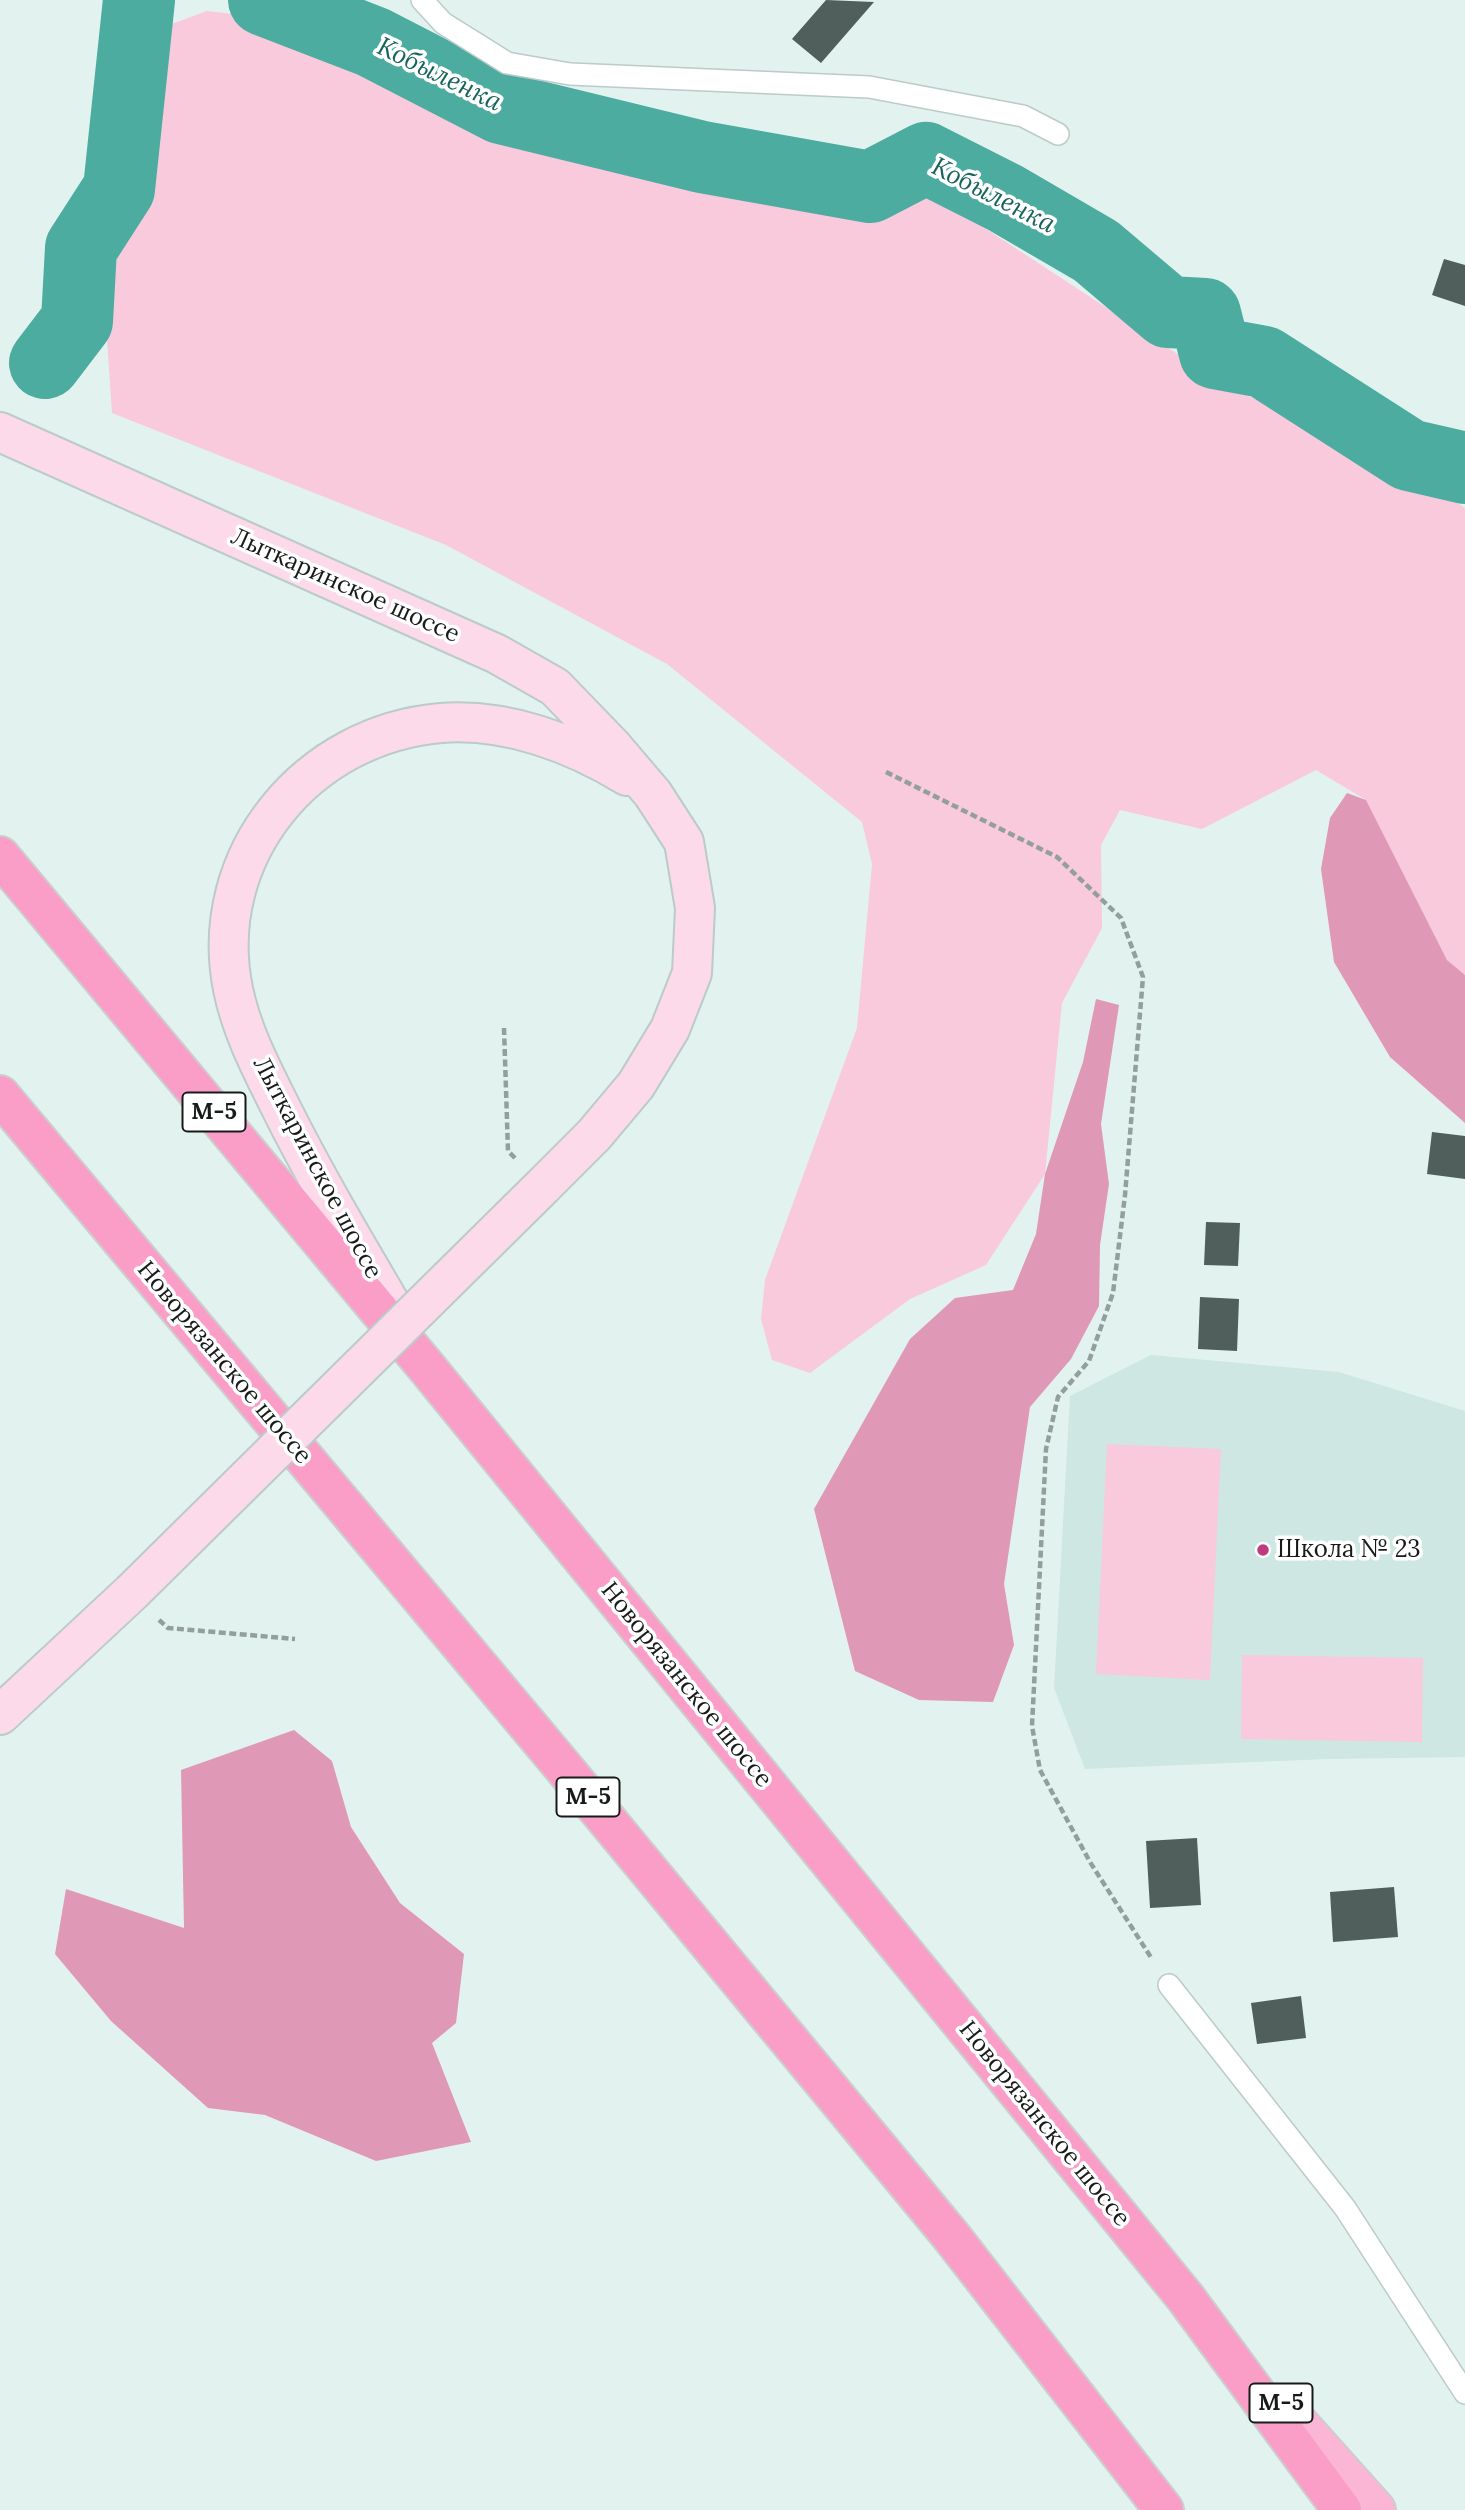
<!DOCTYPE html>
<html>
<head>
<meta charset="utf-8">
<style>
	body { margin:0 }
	canvas { display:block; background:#e2f2ef }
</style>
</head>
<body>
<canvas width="1465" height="2510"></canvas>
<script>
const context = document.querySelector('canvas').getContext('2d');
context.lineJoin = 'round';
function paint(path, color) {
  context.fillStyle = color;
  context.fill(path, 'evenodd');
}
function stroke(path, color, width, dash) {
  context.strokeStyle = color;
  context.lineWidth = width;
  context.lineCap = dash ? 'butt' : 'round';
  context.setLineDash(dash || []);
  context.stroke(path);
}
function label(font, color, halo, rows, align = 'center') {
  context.font = font + ' Lora,serif';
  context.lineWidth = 7;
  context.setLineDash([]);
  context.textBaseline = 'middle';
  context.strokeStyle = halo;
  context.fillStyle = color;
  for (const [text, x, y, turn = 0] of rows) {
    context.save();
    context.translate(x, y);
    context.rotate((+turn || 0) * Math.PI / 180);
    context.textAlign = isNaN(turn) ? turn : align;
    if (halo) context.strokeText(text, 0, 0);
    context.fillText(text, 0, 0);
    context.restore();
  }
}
paint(new Path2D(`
	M1151 1355 1339 1372 1465 1411V1757L1328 1759 1085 1769 1054 1688 1070 1396Z`), '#cee7e3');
paint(new Path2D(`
	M207 11 250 16 499 136 873 204 934 195 1228 387 1403 465 1465 508V975L1447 960 1366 800 1316 770 1202 829 1120 810 1101 845 1102 928 1062 1003 1045 1174 986 1265 910 1299 810 1373 772 1360 761 1319 765 1280 857 1028 872 864 862 822 667 664 446 545 112 413 104 295 137 199 151 61 169 25Z
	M1107 1444 1221 1449 1210 1680 1096 1674Z
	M1242 1655 1423 1658 1422 1742 1241 1739Z`), '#f9c9dc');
paint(new Path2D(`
	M1347 793 1366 800 1447 960 1465 975V1123L1390 1057 1334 962 1321 869 1330 818Z
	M1096 999 1119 1005 1101 1124 1109 1184 1100 1245 1099 1306 1071 1359 1030 1407 1004 1584 1014 1645 993 1702 919 1700 855 1671 814 1509 910 1339 955 1298 1013 1290 1036 1234 1045 1174 1083 1062Z
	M294 1730 332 1761 351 1827 400 1903 464 1954 456 2023 432 2043 471 2142 376 2161 265 2115 208 2108 111 2021 55 1954 66 1889 184 1928 181 1770Z`), '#df98b6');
stroke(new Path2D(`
	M264 0 373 42 501 108 702 157 870 187 926 158 1005 198 1096 251 1168 312 1205 314 1215 353 1264 362 1409 455 1465 468
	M45 363 77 321 81 248 119 189 139 0`), '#4caca0', 72);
paint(new Path2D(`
	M826 0 874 2 821 63 792 39Z
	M1444 259 1465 265V306L1432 295Z
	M1432 1132 1465 1136V1179L1427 1174Z
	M1206 1222 1240 1223 1238 1266 1204 1265Z
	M1200 1297 1239 1299 1237 1351 1198 1349Z
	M1197 1838 1201 1905 1150 1908 1146 1841Z
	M1394 1887 1398 1937 1333 1942 1330 1892Z
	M1301 1996 1306 2038 1257 2044 1251 2003Z`), '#505e5c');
const service = new Path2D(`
	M422 0 443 23 507 63 570 74 869 87 1023 116 1058 134
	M1169 1985 1345 2208 1465 2393`);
const secondary = new Path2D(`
	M0 432 497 654 555 687 613 747 653 794 684 842 695 908 692 973 670 1029 636 1085 594 1135 543 1186
	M397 1315C356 1245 314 1175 278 1102 260 1066 241 1029 233 989 206 855 308 734 441 723 506 718 573 743 627 776
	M0 1715 132 1592`);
const primary = new Path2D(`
	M1282 2405 1376 2510`);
const trunk = new Path2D(`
	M0 856 428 1369 1185 2297 1342 2510
	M0 1095 563 1767 951 2236 1164 2510`);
stroke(service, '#bbcbc8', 24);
stroke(secondary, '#bbcbc8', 42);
stroke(primary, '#cccdcd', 42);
stroke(trunk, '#cccdcd', 42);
stroke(new Path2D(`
	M886 772 1057 857 1121 918 1143 977 1125 1195 1113 1293 1089 1361 1058 1397 1046 1449 1032 1726 1040 1770 1090 1862 1152 1959
	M504 1028 508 1151 515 1158
	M159 1620 168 1628 295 1639`), '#939f9c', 4.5, [7, 3.5]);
stroke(service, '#fff', 21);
stroke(secondary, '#fddaea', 38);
stroke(primary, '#fbb6d6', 38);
stroke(trunk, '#fa9ec8', 38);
const secondaryBridge = new Path2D(`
	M132 1592 543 1186`);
stroke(secondaryBridge, '#bbcbc8', 42, []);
stroke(secondaryBridge, '#fddaea', 38);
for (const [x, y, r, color] of [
	[1263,1550,7,"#bf3b80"]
]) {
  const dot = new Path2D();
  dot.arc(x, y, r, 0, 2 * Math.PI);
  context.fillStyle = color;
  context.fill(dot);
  stroke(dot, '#fff', 2.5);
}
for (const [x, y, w] of [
	[214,1112,63],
	[588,1797,63],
	[1281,2403,63]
]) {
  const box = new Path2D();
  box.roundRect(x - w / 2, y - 19.5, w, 39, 5);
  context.fillStyle = '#fff';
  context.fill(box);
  stroke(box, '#161b1a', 2);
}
label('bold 23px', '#161b1a', null, [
	["М-5",214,1112],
	["М-5",588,1797],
	["М-5",1281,2403]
]);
label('24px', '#161b1a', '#fff', [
	["Лыткаринское шоссе",345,586,24],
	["Лыткаринское шоссе",317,1168,62],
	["Новорязанское шоссе",224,1363,50],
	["Новорязанское шоссе",686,1685,51],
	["Новорязанское шоссе",1044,2124,51]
]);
label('24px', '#161b1a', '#fff', [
	["Школа № 23",1277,1550]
], 'left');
label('italic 26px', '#16645b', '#fff', [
	["Кобыленка",439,75,26],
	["Кобыленка",993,196,27]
]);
</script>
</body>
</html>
